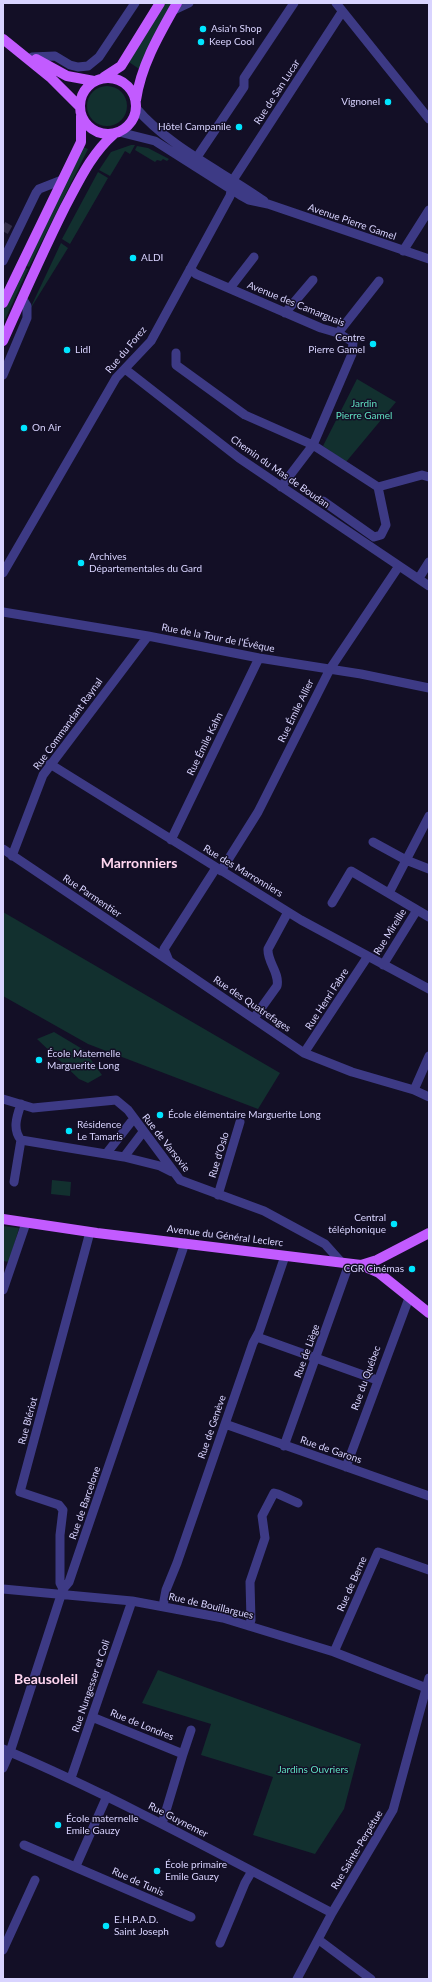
<!DOCTYPE html>
<html>
<head>
<meta charset="utf-8">
<style>
	body { margin:0 }
	#map { position:relative; width:432px; height:1982px; overflow:hidden; background:#130f26; font-family:Lato,sans-serif }
	canvas { display:block }
	.frame { position:absolute; inset:0; border:4px solid #d9d4ff; pointer-events:none }
</style>
</head>
<body>
<div id="map">
<canvas width="432" height="1982"></canvas>
<div class="frame"></div>
</div>
<script>
const context = document.querySelector('canvas').getContext('2d');
context.lineJoin = 'round';
function paint(path, color) {
  context.fillStyle = color;
  context.fill(path, 'evenodd');
}
function stroke(path, color, width, dash) {
  context.strokeStyle = color;
  context.lineWidth = width;
  context.lineCap = dash ? 'butt' : 'round';
  context.setLineDash(dash || []);
  context.stroke(path);
}
function label(font, color, halo, rows, align = 'center') {
  context.font = font + ' Lato,sans-serif';
  context.lineWidth = 3;
  context.setLineDash([]);
  context.textBaseline = 'middle';
  context.strokeStyle = halo;
  context.fillStyle = color;
  for (const [text, x, y, turn = 0] of rows) {
    context.save();
    context.translate(x, y);
    context.rotate((+turn || 0) * Math.PI / 180);
    context.textAlign = isNaN(turn) ? turn : align;
    if (halo) context.strokeText(text, 0, 0);
    context.fillText(text, 0, 0);
    context.restore();
  }
}
paint(new Path2D(`
	M165 3H171L139 69 129 62Z
	M87 106a20 20 0 1 1 40 0a20 20 0 1 1-40 0Z
	M131 145H135L130 154 125 151 110 176 99 170 111 152Z
	M137 146 148 148 169 159 167 161 163 159 161 161 157 160 155 162 135 150Z
	M83 147 88 149 29 267 24 264Z
	M98 172 108 178 70 244 62 239Z
	M61 243 68 248 29 311Z
	M23 267 28 269 3 324V311Z
	M357 379 396 402 346 462 323 446Z
	M3 912 280 1073 258 1109 88 1044 3 996Z
	M54 1032 84 1050 102 1075 88 1083 79 1079 37 1039Z
	M52 1180 71 1182 70 1196 51 1194Z
	M3 1226 19 1228 9 1262 3 1261Z
	M158 1670 361 1744 344 1809 315 1854 253 1835 273 1777 201 1755 211 1724 142 1703Z`), '#12302f');
stroke(new Path2D(`
	M3 226 10 230`), '#312d47', 9, [9, 4.5]);
stroke(new Path2D(`
	M336 3 429 119
	M172 11 189 3
	M32 57 55 56 70 65 78 67 88 66 99 57 135 3
	M136 108C169 147 222 171 264 201
	M119 132 155 141 240 195 249 200 268 204 429 259
	M197 157 244 87V78L294 3
	M403 251 429 210
	M3 261 36 193 39 189 62 180
	M190 269 196 274 321 328 338 333 353 342 352 354 313 445 281 487
	M230 288 254 257
	M285 313 313 280
	M338 333 379 281
	M176 353V365L245 415 313 445 378 487 422 475 429 477
	M125 369 239 458 429 586
	M3 375 27 318V306L22 298
	M323 501 374 537 381 535 386 525 378 487
	M3 573 116 378 151 341 230 196 233 180 342 12
	M419 578 429 562
	M3 612 148 636 259 658 361 674 429 688
	M50 764 301 920 429 989
	M171 840 259 658
	M373 842 406 860 429 869
	M3 849 169 961
	M12 856 43 775 148 636
	M216 868 164 949 169 961 304 1053 352 1072 414 1090 429 1097
	M221 871 258 812 330 669 399 566
	M389 893 429 816
	M332 903 351 871 429 917
	M383 965 417 910
	M254 1018 277 986C280 973 267 962 268 949L288 912
	M304 1053 368 956
	M414 1090 429 1056
	M3 1099 33 1108 116 1100 128 1110 180 1180 264 1211 325 1244 342 1263
	M21 1104C17 1116 12 1129 21 1140L124 1157 143 1132
	M106 1154 131 1122
	M124 1157 160 1166 172 1172
	M14 1182 21 1140
	M218 1195 240 1122
	M3 1290 26 1223
	M257 1337 377 1380
	M225 1424 429 1496
	M284 1446 349 1264
	M346 1467 409 1298
	M3 1589 132 1601 223 1618 334 1652 429 1689
	M63 1589 60 1583V1535L63 1510 59 1505 20 1492 90 1232
	M163 1606 166 1590 177 1563 253 1343 259 1332 285 1256
	M249 1626 251 1620 250 1582 265 1538 262 1516 274 1493 278 1494 298 1503
	M334 1652 378 1552 429 1570
	M92 1717 183 1754 162 1824
	M3 1749C116 1797 223 1856 332 1913
	M183 1754 191 1730
	M3 1768 10 1752 63 1589 69 1582 84 1538 185 1243
	M71 1778 132 1601
	M24 1845 191 1917
	M76 1866 107 1796
	M319 1940 371 1979
	M220 1943 245 1883 252 1871
	M3 1950 35 1880
	M297 1979 332 1913 393 1810 429 1678`), '#3d3a85', 9);
stroke(new Path2D(`
	M3 39 50 77 79 106
	M36 59 67 76 94 81
	M104 77 121 66 160 3
	M80 106a28 28 0 1 1 56 0a28 28 0 1 1-56 0Z
	M136 100C141 65 160 33 177 3
	M3 303 81 142V116
	M3 341C23 296 43 251 65 207 79 181 91 154 114 134
	M3 1219 97 1233 361 1265 379 1273 429 1313
	M361 1265 377 1260 429 1233`), '#c25bff', 10);
for (const [x, y, r, color] of [
	[203,29,4,"#00e5ff"],
	[201,42,4,"#00e5ff"],
	[388,102,4,"#00e5ff"],
	[239,127,4,"#00e5ff"],
	[133,258,4,"#00e5ff"],
	[373,344,4,"#00e5ff"],
	[67,350,4,"#00e5ff"],
	[24,428,4,"#00e5ff"],
	[81,563,4,"#00e5ff"],
	[39,1060,4,"#00e5ff"],
	[160,1115,4,"#00e5ff"],
	[69,1131,4,"#00e5ff"],
	[394,1224,4,"#00e5ff"],
	[412,1269,4,"#00e5ff"],
	[58,1825,4,"#00e5ff"],
	[157,1871,4,"#00e5ff"],
	[106,1926,4,"#00e5ff"]
]) {
  const dot = new Path2D();
  dot.arc(x, y, r, 0, 2 * Math.PI);
  context.fillStyle = color;
  context.fill(dot);
  stroke(dot, '#130f26', 1.5);
}
label('10px', '#d9d4ff', '#130f26', [
	["Asia'n Shop",211,29],
	["Keep Cool",209,42],
	["Vignonel",380,102,"right"],
	["Hôtel Campanile",231,127,"right"],
	["ALDI",141,258],
	["Centre",365,338,"right"],
	["Pierre Gamel",365,350,"right"],
	["Lidl",75,350],
	["On Air",32,428],
	["Archives",89,557],
	["Départementales du Gard",89,569],
	["École Maternelle",47,1054],
	["Marguerite Long",47,1066],
	["École élémentaire Marguerite Long",168,1115],
	["Résidence",77,1125],
	["Le Tamaris",77,1137],
	["Central",386,1218,"right"],
	["téléphonique",386,1230,"right"],
	["CGR Cinémas",404,1269,"right"],
	["École maternelle",66,1819],
	["Emile Gauzy",66,1831],
	["École primaire",165,1865],
	["Emile Gauzy",165,1877],
	["E.H.P.A.D.",114,1920],
	["Saint Joseph",114,1932]
], 'left');
label('10px', '#d9d4ff', '#130f26', [
	["Rue de San Lucar",277,92,-57],
	["Avenue Pierre Gamel",352,222,19],
	["Avenue des Camarguais",296,304,22],
	["Rue du Forez",126,350,-50],
	["Chemin du Mas de Boudan",280,472,35],
	["Rue de la Tour de l'Évêque",218,638,11],
	["Rue Émile Allier",296,711,-64],
	["Rue Commandant Raynal",68,724,-54],
	["Rue Émile Kahn",205,744,-64],
	["Rue des Marronniers",243,871,31],
	["Rue Parmentier",92,896,34],
	["Rue Mireille",390,932,-58],
	["Rue Henri Fabre",327,999,-57],
	["Rue des Quatrefages",252,1004,34],
	["Rue de Varsovie",166,1143,52],
	["Rue d'Oslo",219,1155,-73],
	["Avenue du Général Leclerc",225,1236,7],
	["Rue de Liège",307,1351,-70],
	["Rue du Québec",366,1378,-70],
	["Rue Blériot",28,1421,-75],
	["Rue de Genève",212,1427,-71],
	["Rue de Garons",331,1450,19],
	["Rue de Barcelone",85,1503,-71],
	["Rue de Berne",352,1584,-66],
	["Rue de Bouillargues",211,1606,13],
	["Rue Nungesser et Coli",91,1686,-71],
	["Rue de Londres",142,1725,22],
	["Rue Guynemer",178,1820,27],
	["Rue Sainte-Perpétue",357,1850,-59],
	["Rue de Tunis",138,1882,24]
]);
label('10px', '#5fe0c0', '#130f26', [
	["Jardin",364,404],
	["Pierre Gamel",364,416],
	["Jardins Ouvriers",313,1770]
]);
label('bold 14px', '#ffd6f0', '#130f26', [
	["Marronniers",139,863],
	["Beausoleil",46,1679]
]);
</script>
</body>
</html>
